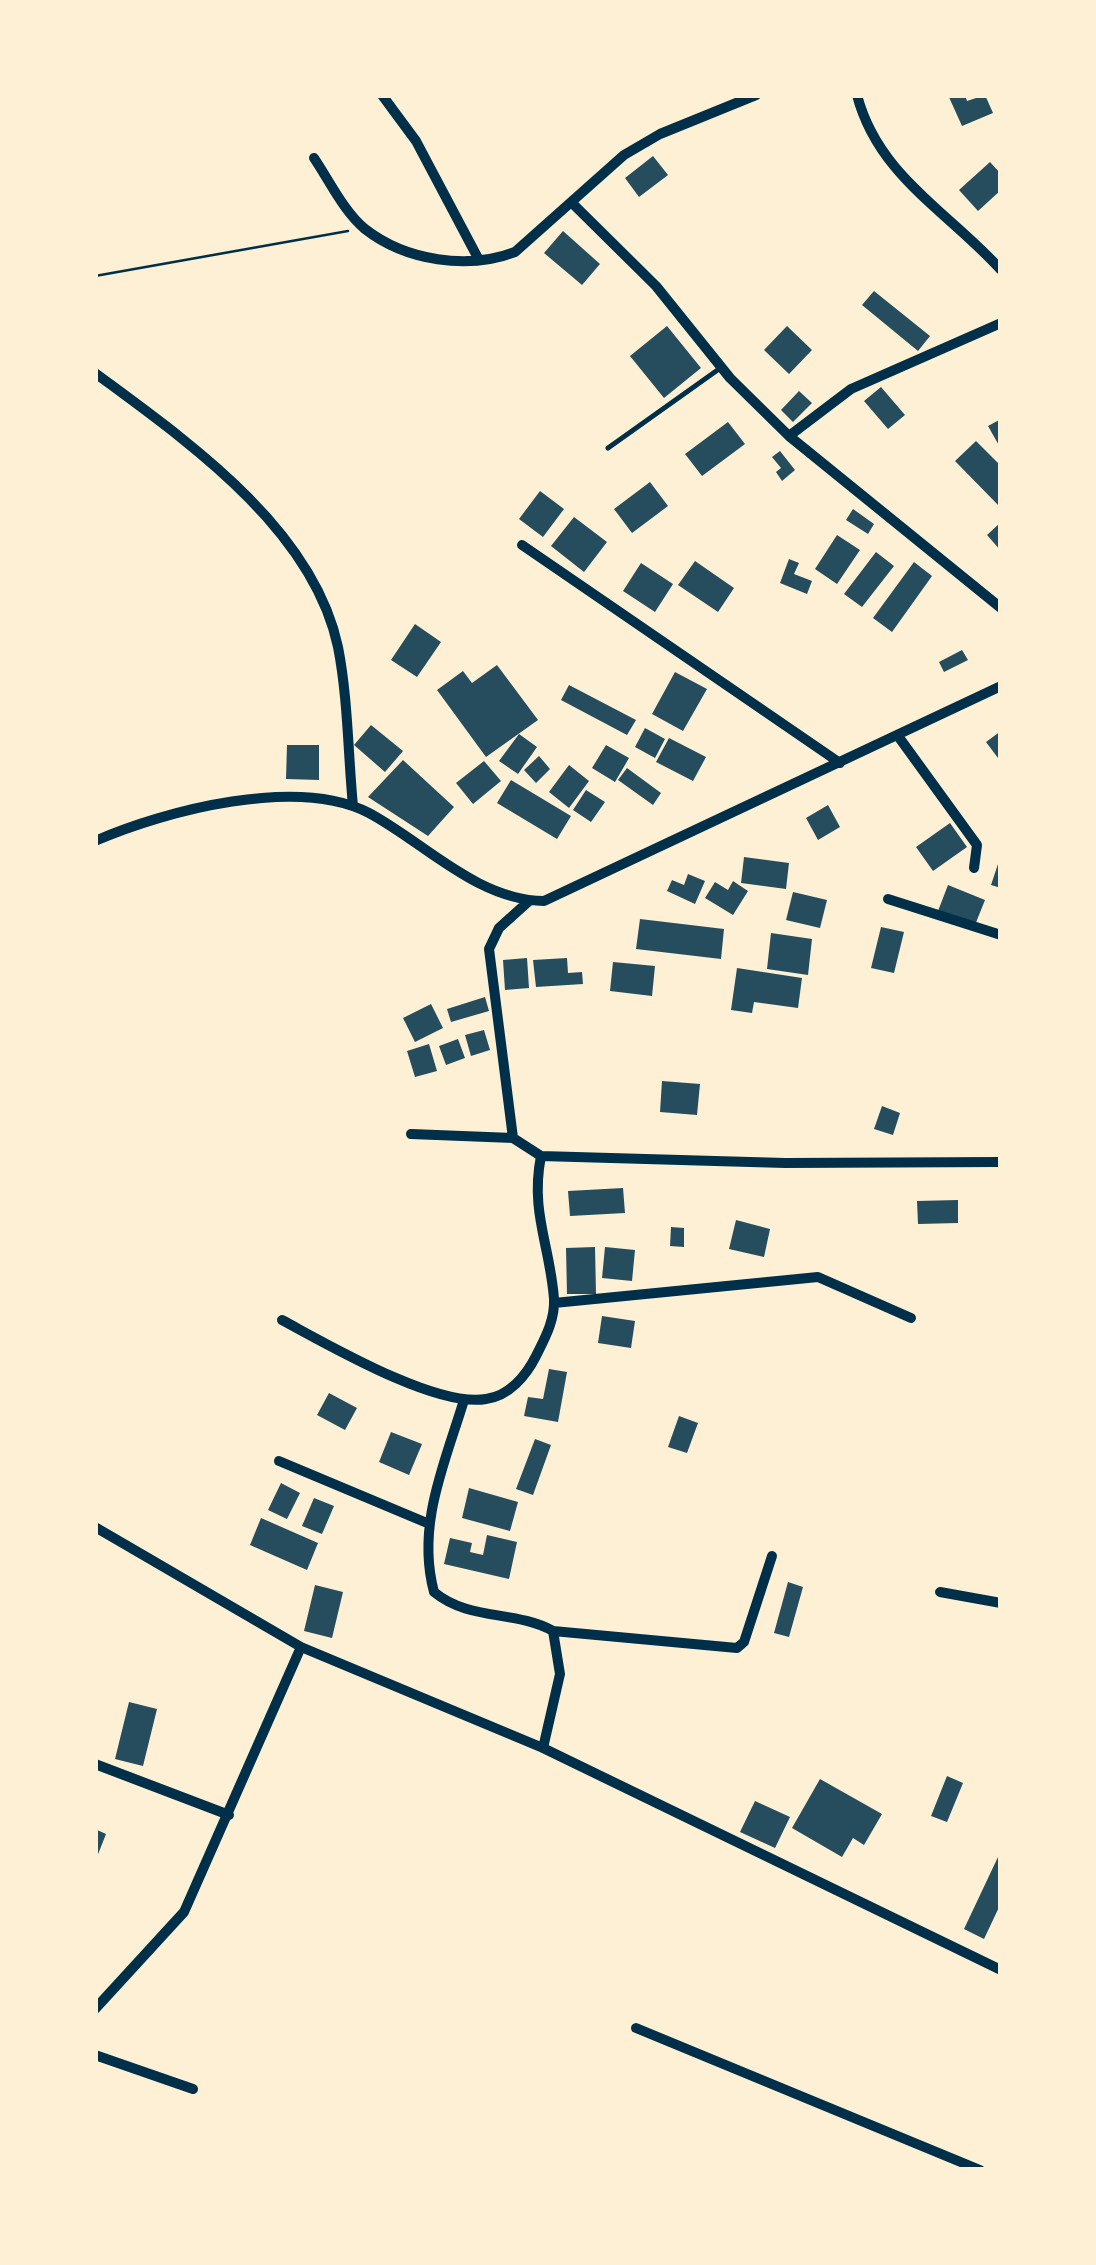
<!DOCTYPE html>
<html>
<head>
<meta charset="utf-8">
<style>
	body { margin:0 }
	#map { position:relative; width:1096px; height:2265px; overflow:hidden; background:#fdf0d5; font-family:Mulish,sans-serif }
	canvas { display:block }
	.frame { position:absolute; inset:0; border:98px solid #fdf0d5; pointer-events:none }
</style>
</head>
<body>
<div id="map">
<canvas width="1096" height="2265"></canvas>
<div class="frame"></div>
</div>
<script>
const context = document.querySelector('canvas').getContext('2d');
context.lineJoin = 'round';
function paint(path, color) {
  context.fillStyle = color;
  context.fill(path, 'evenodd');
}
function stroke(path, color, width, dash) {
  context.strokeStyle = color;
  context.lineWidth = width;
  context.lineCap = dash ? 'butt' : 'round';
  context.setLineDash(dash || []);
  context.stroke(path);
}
paint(new Path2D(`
	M948 95H965L967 101 985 95 993 113 962 126Z
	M653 156 668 175 639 197 625 178Z
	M990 162 1001 174V190L978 211 959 190Z
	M563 231 600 264 582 285 544 253Z
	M874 291 930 336 918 351 862 305Z
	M667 326 701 368 664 398 630 356Z
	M787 326 812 350 789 374 764 350Z
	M881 387 905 415 888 429 864 401Z
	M799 391 812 403 793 422 781 410Z
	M1001 419V449L988 426Z
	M728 422 745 444 702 476 685 454Z
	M976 441 1001 466V508L955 461Z
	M780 451 795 470 782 481 776 472 781 468 772 457Z
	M650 482 668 506 632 533 614 509Z
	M540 491 564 509 543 537 519 519Z
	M853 509 874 524 868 534 846 520Z
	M574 517 607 542 584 572 551 546Z
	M1001 522V551L987 535Z
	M837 535 860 550 837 584 815 569Z
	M876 552 894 566 862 607 844 594Z
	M789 559 799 563 794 574 812 581 807 594 780 583Z
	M695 561 734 588 718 612 678 585Z
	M914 562 932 576 892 632 873 618Z
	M641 563 673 584 655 612 623 591Z
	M415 624 441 642 417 677 391 660Z
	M962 650 968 660 944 672 939 662Z
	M497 665 538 720 486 757 437 690 463 671 472 683Z
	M675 672 707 689 683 731 652 714Z
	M569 685 636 720 627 735 561 700Z
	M371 725 403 751 385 772 354 745Z
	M645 728 665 739 655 758 635 747Z
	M1001 731V762L986 742Z
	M519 734 537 747 518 774 499 761Z
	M669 738 706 757 693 781 656 762Z
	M287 745H319V780L286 779Z
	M606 745 629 758 615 782 592 768Z
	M539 756 550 769 536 783 524 770Z
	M403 760 454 807 428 836 368 797Z
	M484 761 501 781 473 804 456 783Z
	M569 765 589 781 569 808 549 792Z
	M627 768 661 793 653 805 618 780Z
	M511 780 571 816 557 839 497 803Z
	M586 790 605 802 591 822 573 810Z
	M828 805 840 827 818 840 806 818Z
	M950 823 967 847 933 871 916 847Z
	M1001 855V888L991 885Z
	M744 857 789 863 786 889 741 883Z
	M688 874 705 881 695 904 667 891 672 880 684 885Z
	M733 881 748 891 733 915 705 898 715 882 728 890Z
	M948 885 985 900 975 925 938 911Z
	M793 892 827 900 820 928 786 920Z
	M640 919 724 929 721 959 636 949Z
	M881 927 904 932 894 973 871 968Z
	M771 933 812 939 808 975 767 969Z
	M527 958 529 988 505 990 503 960Z
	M567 958 568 973 582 972 583 984 536 987 533 960Z
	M613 962 655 966 652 996 610 991Z
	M737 968 802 978 798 1008 754 1002 752 1013 731 1010Z
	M485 997 489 1011 451 1022 447 1009Z
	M431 1004 443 1028 415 1042 403 1018Z
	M484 1030 490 1050 471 1056 465 1035Z
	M458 1039 465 1058 446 1065 439 1046Z
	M429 1044 437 1071 415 1077 407 1051Z
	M662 1081 700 1084 697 1115 660 1112Z
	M882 1106 900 1113 893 1135 874 1129Z
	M623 1188 625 1213 570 1216 568 1191Z
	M958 1200V1223L918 1224 917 1201Z
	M736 1220 770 1229 764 1257 729 1249Z
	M671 1227 684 1228V1247L670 1246Z
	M595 1247 596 1294H567L566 1248Z
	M605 1247 635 1250 632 1281 602 1278Z
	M602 1316 635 1321 631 1348 598 1343Z
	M549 1369 567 1372 558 1422 524 1416 528 1397 543 1399Z
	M329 1393 357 1408 345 1430 317 1415Z
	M679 1416 698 1423 687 1453 668 1447Z
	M391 1432 422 1444 409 1475 379 1462Z
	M535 1439 551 1445 533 1495 516 1489Z
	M281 1483 300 1493 287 1519 268 1510Z
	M469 1488 518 1502 510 1531 462 1518Z
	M314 1498 334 1506 322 1534 302 1526Z
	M261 1518 318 1543 307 1570 250 1545Z
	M487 1535 517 1542 509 1579 444 1564 450 1538 472 1543 470 1552 483 1555Z
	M788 1582 803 1587 789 1637 774 1633Z
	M315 1585 343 1592 332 1638 304 1631Z
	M129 1702 157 1709 143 1766 115 1759Z
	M947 1776 963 1783 947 1822 931 1816Z
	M820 1779 882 1814 864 1845 853 1838 842 1857 792 1828Z
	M755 1801 790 1817 775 1848 740 1832Z
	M95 1829 106 1834 95 1862Z
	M998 1857 1001 1903 984 1939 964 1929Z`), '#264d5e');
stroke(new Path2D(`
	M95 276 348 231`), '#003049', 2.5);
stroke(new Path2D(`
	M608 448 719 369`), '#003049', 5);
stroke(new Path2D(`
	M382 95 416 141 479 260
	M857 95C878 176 949 212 1001 270
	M314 158C329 180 344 212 365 229 406 261 468 270 515 252L624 155 660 134 756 95
	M571 202 656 286 730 378 789 436 1001 608
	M95 373C187 441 313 528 338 647 348 698 348 754 353 806
	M789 436 851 389 1001 323
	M522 545 840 763
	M898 736 977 845 974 868
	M95 841C166 810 298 776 369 813 425 843 477 900 544 901L1001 686
	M888 899 1001 935
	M411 1134 513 1138 541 1156 785 1163 1001 1162
	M513 1138 489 949 499 928 529 901
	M554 1303 818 1277 911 1318
	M282 1320C327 1344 436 1408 486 1399 509 1396 526 1376 536 1356 545 1338 555 1320 554 1299 550 1245 530 1212 541 1156
	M464 1400C445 1463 416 1525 434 1592 469 1621 515 1610 553 1631L560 1674 543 1748
	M279 1461 427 1523
	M95 1527 301 1647 543 1748 1001 1970
	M940 1592 1001 1603
	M553 1631 737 1648 744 1642 772 1556
	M95 1764 229 1815
	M95 2009 184 1912 301 1647
	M636 2028 980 2170
	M95 2055 193 2089`), '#003049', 10);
</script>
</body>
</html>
